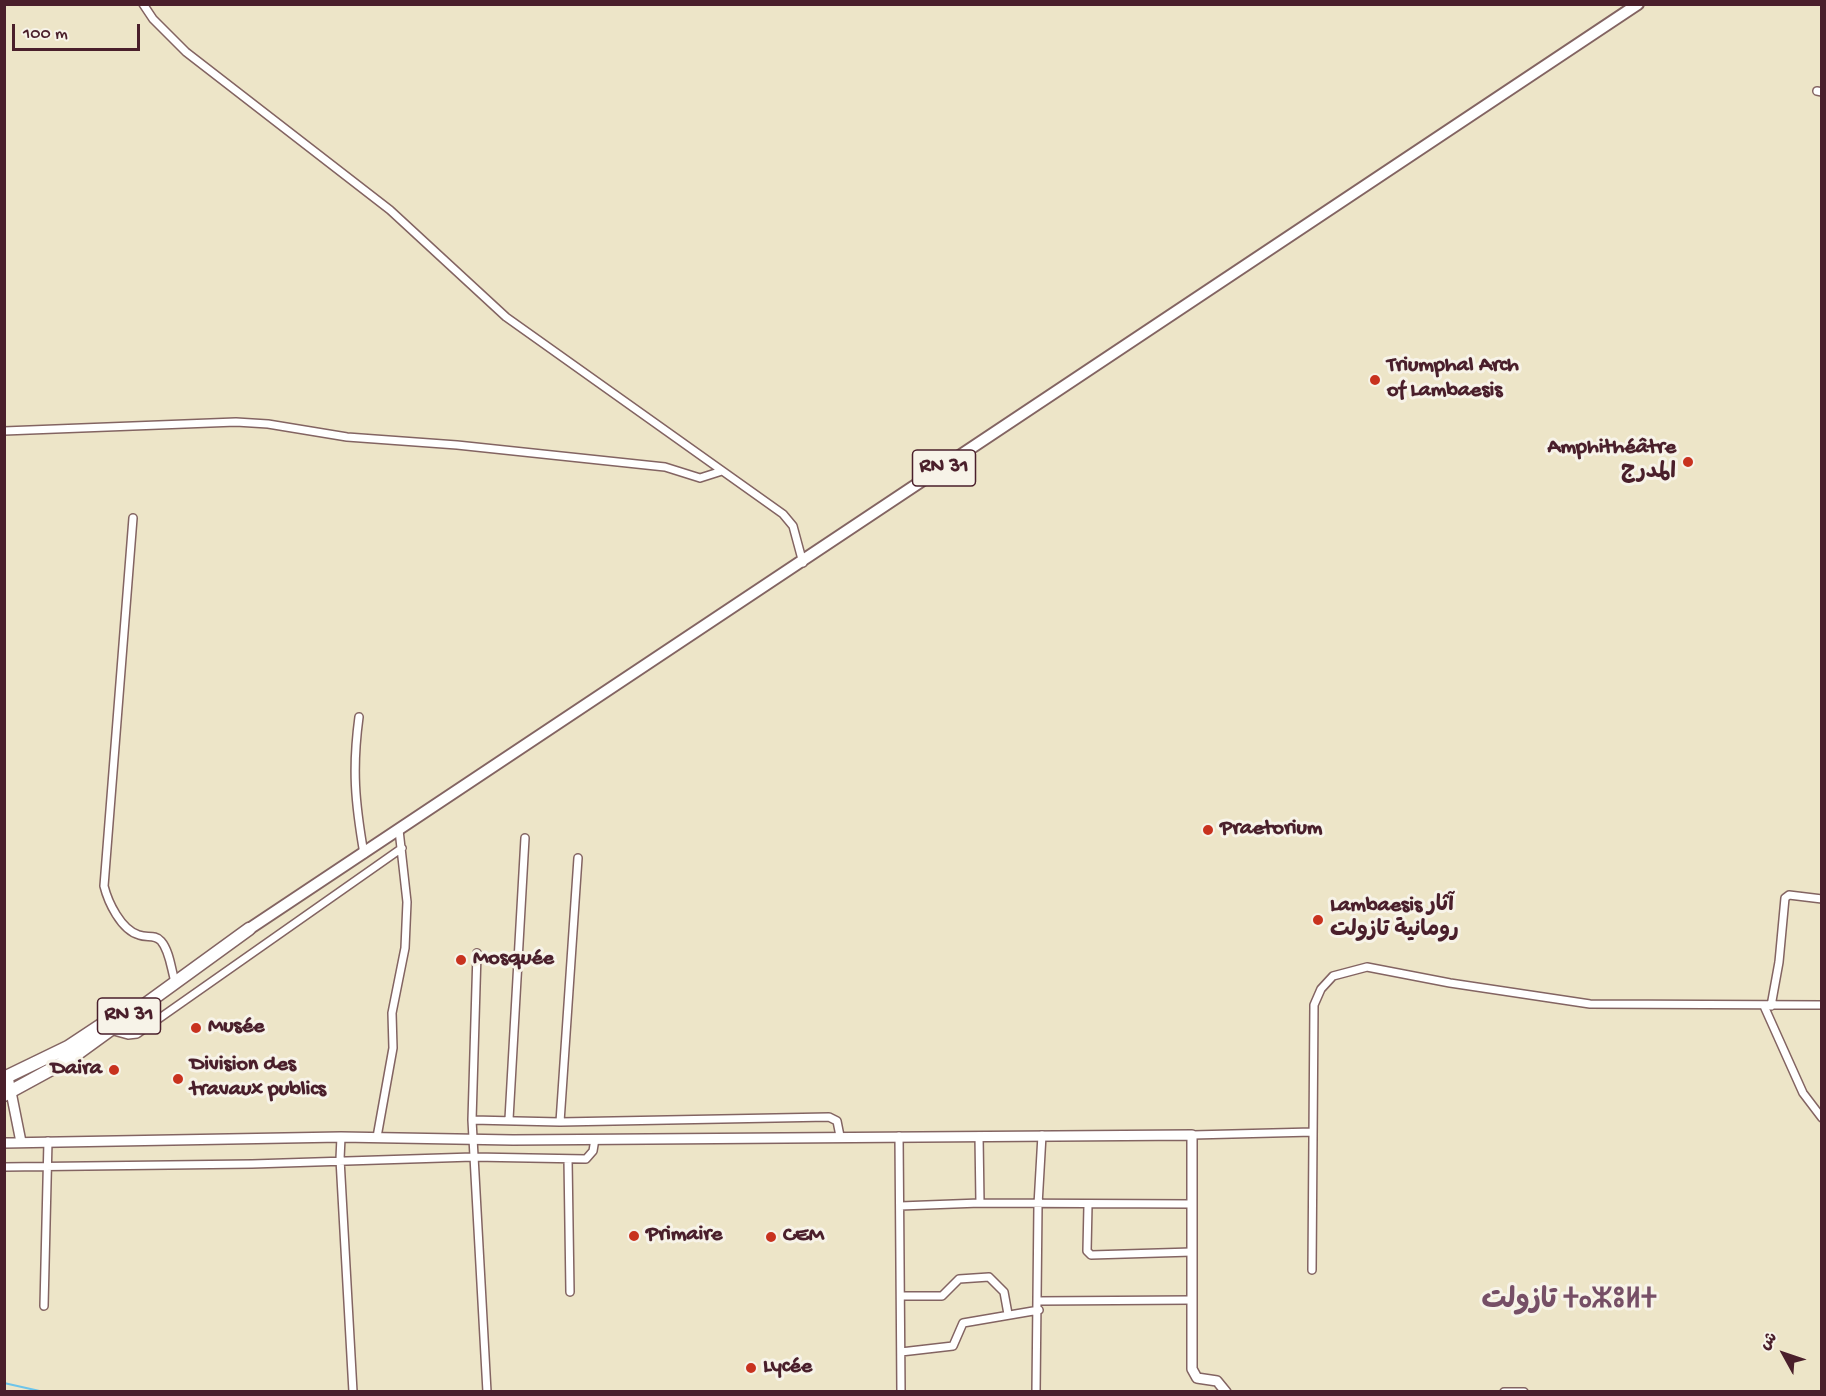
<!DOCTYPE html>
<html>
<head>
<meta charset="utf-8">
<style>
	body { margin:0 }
	#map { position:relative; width:1826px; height:1396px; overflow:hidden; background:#ede5c8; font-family:"Gochi Hand","Playpen Sans Arabic",sans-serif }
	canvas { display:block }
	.frame { position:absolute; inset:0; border:6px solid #4a1f2b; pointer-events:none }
	.north { position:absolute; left:1754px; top:1324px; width:60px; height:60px; -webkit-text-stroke:4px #f7f3e8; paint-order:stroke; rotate:310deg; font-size:16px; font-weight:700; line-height:24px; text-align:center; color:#4a1f2b }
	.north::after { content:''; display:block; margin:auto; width:21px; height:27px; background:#4a1f2b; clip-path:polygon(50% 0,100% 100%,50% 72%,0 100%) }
	.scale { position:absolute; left:12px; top:24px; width:128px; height:27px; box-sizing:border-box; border:3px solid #4a1f2b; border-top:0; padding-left:8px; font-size:18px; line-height:21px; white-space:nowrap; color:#4a1f2b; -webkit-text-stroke:4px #f7f3e8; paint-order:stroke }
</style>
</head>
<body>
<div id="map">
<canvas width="1826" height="1396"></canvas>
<div class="frame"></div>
<div class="north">ش</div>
<div class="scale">100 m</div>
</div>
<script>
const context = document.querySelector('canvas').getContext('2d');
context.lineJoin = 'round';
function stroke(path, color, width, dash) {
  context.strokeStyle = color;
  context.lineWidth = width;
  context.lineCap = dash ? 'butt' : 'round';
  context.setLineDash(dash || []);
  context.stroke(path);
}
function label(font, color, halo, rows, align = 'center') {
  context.font = font + ' "Gochi Hand","Playpen Sans Arabic","Noto Sans Tifinagh",sans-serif';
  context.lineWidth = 6;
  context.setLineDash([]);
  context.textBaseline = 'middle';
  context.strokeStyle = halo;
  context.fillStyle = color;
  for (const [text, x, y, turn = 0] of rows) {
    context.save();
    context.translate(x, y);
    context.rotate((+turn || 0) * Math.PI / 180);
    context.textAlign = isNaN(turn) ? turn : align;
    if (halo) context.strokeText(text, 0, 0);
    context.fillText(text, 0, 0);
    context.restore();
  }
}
stroke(new Path2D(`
	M4 1383 44 1392`), '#6dc4ea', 2);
const minor = new Path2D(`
	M143 4 153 19 186 52 390 210 506 317 783 514 793 526 803 563
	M1817 91 1822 92
	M4 431 236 422 268 424 347 437 457 445 665 467 700 478 722 471
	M133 518 104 886C108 902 121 930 139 935 147 938 155 934 161 941 169 950 171 967 174 978
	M359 717C352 769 355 802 364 854
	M477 953 472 1120 487 1392
	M1764 1006 1803 1093 1822 1118
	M1771 1006 1779 962 1785 898 1789 895 1822 899
	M110 1030 128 1035 137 1034 402 848
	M509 1119 525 838
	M472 1120 560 1122 829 1117 837 1121 840 1136
	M560 1122 578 858
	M1192 1135 1313 1132
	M899 1136 901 1392
	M979 1136 980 1203
	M341 1137 340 1159 353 1392
	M377 1137 393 1048 392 1013 405 948 407 902 399 830
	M568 1159 570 1292
	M4 1167 252 1164 473 1157 586 1159 593 1151 595 1139
	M1088 1205 1087 1251 1091 1255 1192 1252
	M900 1206 980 1203 1192 1204
	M1312 1270 1314 1005 1321 989 1333 976 1367 967 1450 983 1590 1004 1822 1005
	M901 1296H942L959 1279 989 1277 1004 1292 1008 1314
	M1038 1301 1192 1300
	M44 1306 48 1141
	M901 1352 953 1346 963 1323 1039 1310
	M1036 1392 1038 1205 1042 1135
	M1504 1392H1524`);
const tertiary = new Path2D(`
	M8 1077 21 1142
	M4 1143 341 1137 513 1140 1192 1135V1369L1197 1378 1217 1381 1226 1392`);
const primary = new Path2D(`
	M249 929 1638 4`);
const trunk = new Path2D(`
	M4 1078 68 1047 130 1006
	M4 1095 70 1059 249 929`);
stroke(minor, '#836462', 10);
stroke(tertiary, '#836462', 12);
stroke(primary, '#836462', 14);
stroke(trunk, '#836462', 15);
stroke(minor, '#fff', 7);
stroke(tertiary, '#fff', 9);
stroke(primary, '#fff', 10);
stroke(trunk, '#fff', 12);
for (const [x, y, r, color] of [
	[1375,380,6,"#c8321e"],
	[1688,462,6,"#c8321e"],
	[1208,830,6,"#c8321e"],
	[1318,920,6,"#c8321e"],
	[461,960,6,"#c8321e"],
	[196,1028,6,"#c8321e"],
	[114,1070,6,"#c8321e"],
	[178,1079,6,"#c8321e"],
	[634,1236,6,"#c8321e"],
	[771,1237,6,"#c8321e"],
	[751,1368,6,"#c8321e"]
]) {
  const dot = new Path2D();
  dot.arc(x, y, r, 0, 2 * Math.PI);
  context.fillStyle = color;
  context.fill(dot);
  stroke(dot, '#f7f3e8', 2);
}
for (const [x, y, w] of [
	[944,468,63],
	[129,1016,63]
]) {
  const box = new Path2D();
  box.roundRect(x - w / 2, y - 18, w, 36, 4.5);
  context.fillStyle = '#f7f3e8';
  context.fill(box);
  stroke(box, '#4a1f2b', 1.5);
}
label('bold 21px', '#4a1f2b', null, [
	["RN 31",944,468],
	["RN 31",129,1016]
]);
label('bold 22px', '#4a1f2b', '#f7f3e8', [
	["Triumphal Arch",1387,367],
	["of Lambaesis",1387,392],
	["Amphithéâtre",1676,449,"right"],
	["المدرج",1676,474,"right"],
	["Praetorium",1220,830],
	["Lambaesis آثار",1330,907],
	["رومانية تازولت",1330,932],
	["Mosquée",473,960],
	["Musée",208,1028],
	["Division des",190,1066],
	["travaux publics",190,1091],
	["Daira",102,1070,"right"],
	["Primaire",646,1236],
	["CEM",783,1237],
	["Lycée",763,1368]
], 'left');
label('bold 28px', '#764f66', '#f7f3e8', [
	["تازولت ⵜⴰⵣⵓⵍⵜ",1569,1303]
]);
</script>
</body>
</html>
